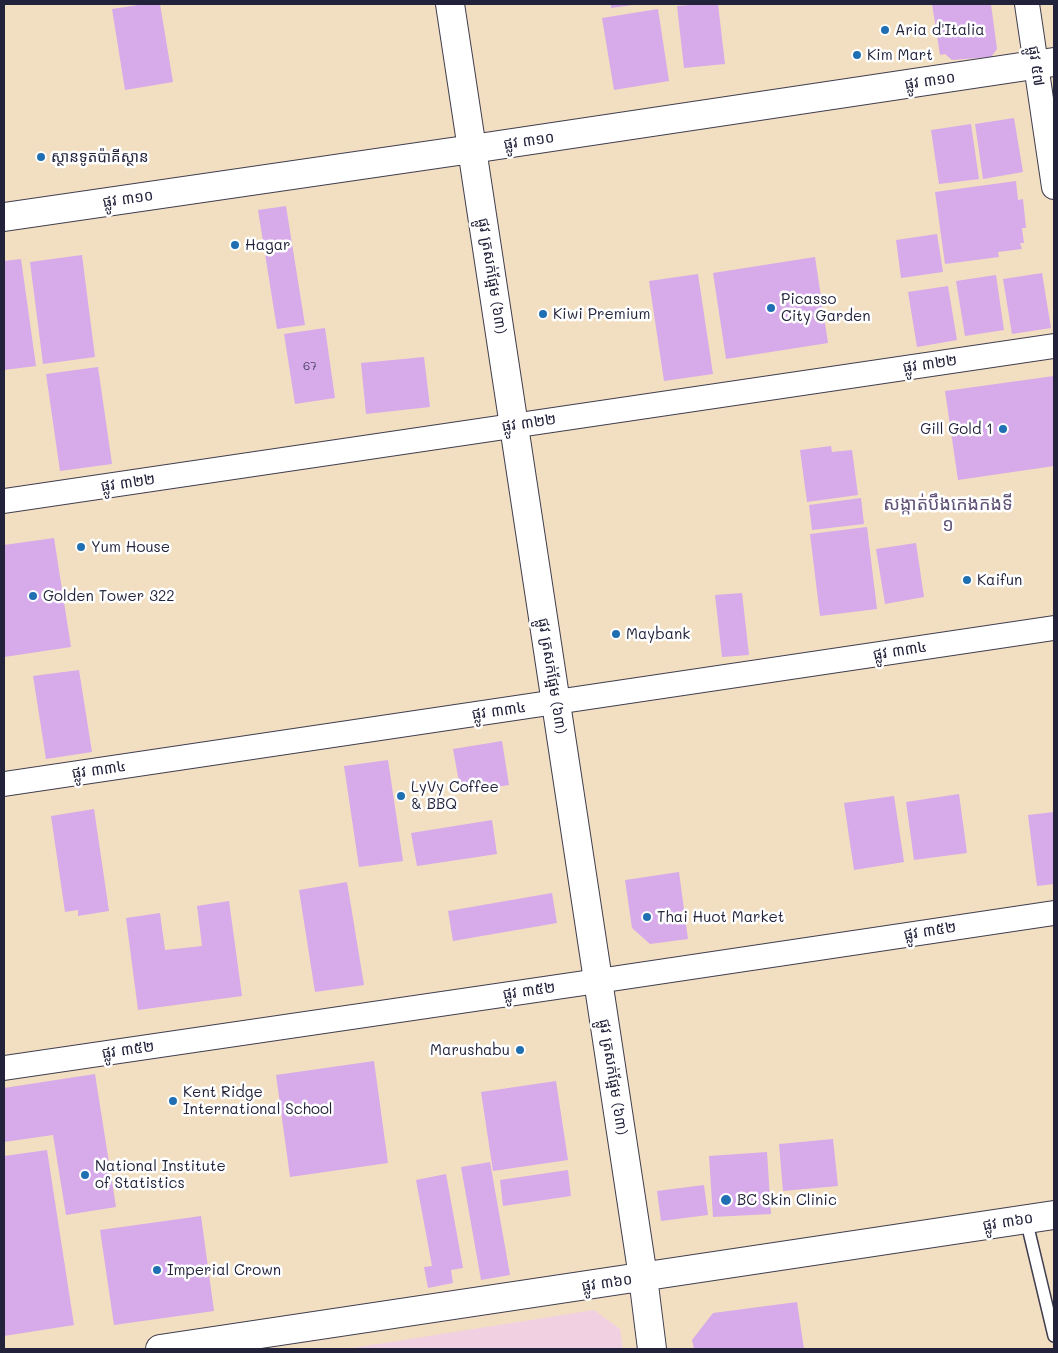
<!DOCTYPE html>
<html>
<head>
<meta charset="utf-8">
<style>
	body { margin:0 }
	#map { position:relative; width:1058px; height:1353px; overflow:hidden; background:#f2dfc1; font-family:Mali,sans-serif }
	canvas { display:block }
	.frame { position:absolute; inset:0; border:5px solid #22223b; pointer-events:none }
</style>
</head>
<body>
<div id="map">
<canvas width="1058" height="1353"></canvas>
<div class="frame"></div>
</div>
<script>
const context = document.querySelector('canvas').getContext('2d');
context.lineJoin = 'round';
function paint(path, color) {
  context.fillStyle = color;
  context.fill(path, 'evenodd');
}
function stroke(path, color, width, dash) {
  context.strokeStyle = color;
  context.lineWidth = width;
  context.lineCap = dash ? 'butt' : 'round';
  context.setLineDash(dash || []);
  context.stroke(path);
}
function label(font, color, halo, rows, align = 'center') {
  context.font = font + ' Mali,"Noto Sans Khmer",sans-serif';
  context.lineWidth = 5;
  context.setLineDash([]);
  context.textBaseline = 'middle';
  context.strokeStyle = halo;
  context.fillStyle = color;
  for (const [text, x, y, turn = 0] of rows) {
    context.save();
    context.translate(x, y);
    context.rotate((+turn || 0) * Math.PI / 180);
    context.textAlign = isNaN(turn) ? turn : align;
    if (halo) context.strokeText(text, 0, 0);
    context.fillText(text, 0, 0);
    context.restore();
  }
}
paint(new Path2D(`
	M594 1310 620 1329 623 1349H346Z`), '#f1d0e2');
paint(new Path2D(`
	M145 4H160L173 82 125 90 112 9Z
	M611 4H633V5L611 8Z
	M701 4H718L725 64 684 68 677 6Z
	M932 4H991L997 49 991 57 952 60 945 54 940 55Z
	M658 9 669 81 614 90 602 18Z
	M1014 118 1023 172 983 179 975 124Z
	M971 124 979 179 939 184 931 130Z
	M1016 181 1018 200 1023 199 1026 228H1022L1024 243H1020L1022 249 998 252 999 257 945 264 935 192Z
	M286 206 305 325 277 329 258 210Z
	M937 234 943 272 901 278 896 240Z
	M82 255 95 357 43 364 30 262Z
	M815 257 828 343 726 359 713 273Z
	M21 259 36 366 4 370V261Z
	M1042 273 1051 328 1012 334 1003 279Z
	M698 274 713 374 664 381 649 281Z
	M996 275 1004 330 965 336 956 281Z
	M948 286 957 340 917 347 908 292Z
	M325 328 335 398 295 404 284 334Z
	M424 357 430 407 366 414 361 363Z
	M98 367 112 464 60 471 46 374Z
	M1054 376V466L958 480 945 391Z
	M831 446 832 452 852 450 858 495 807 502 800 450Z
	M861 498 864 524 812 530 809 505Z
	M867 527 877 609 820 616 810 534Z
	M54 538 71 647 4 657V545Z
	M916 543 924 597 885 604 876 549Z
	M742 593 749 655 722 657 715 595Z
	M79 670 92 752 46 759 33 676Z
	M502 741 509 785 461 793 453 749Z
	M388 760 403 861 359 867 344 766Z
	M959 794 967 853 914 860 906 802Z
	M894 796 904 862 854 870 844 803Z
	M94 809 109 911 78 916V910L65 912 51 816Z
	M1054 812V884L1037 886 1028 815Z
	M492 820 497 854 417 866 411 833Z
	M679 872 688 939 650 944 632 928 625 880Z
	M347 882 364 985 315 992 299 890Z
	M552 893 557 923 453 941 448 911Z
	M229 901 242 996 138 1010 126 918 160 913 165 950 202 946 197 906Z
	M374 1061 388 1163 290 1177 276 1075Z
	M95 1074 116 1207 66 1215 53 1135 4 1142V1088Z
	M556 1081 568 1160 493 1171 481 1092Z
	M833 1139 838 1186 783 1191 779 1144Z
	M47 1150 74 1325 4 1336V1156Z
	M767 1152 771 1214 713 1217 709 1156Z
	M490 1162 510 1275 481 1280 461 1167Z
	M568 1170 571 1196 503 1206 500 1180Z
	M446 1174 463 1268 451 1270 453 1283 428 1288 424 1267 432 1266 416 1180Z
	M704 1185 708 1215 661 1221 657 1191Z
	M201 1216 214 1311 114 1325 100 1230Z
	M797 1302 804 1349H694L692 1340 713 1313Z`), '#d7aaea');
const lane = new Path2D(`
	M1026 1219 1054 1336`);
const street = new Path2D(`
	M1027 4 1054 187
	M4 501 1054 346
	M4 784 1054 628
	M4 1068 598 981 1054 913`);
const secondary = new Path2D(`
	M450 4 643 1277 652 1349
	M4 217 472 149 1054 62
	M160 1349 1054 1215`);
stroke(lane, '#413e4f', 14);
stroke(street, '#413e4f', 26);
stroke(secondary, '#413e4f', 30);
stroke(lane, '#fff', 11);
stroke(street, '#fff', 24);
stroke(secondary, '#fff', 28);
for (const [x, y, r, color] of [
	[885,30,5,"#1f6fb2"],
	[857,55,5,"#1f6fb2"],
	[41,157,5,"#1f6fb2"],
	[235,245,5,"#1f6fb2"],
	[771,308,5,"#1f6fb2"],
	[543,314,5,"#1f6fb2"],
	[1003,429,5,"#1f6fb2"],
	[81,547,5,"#1f6fb2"],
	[967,580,5,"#1f6fb2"],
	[33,596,5,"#1f6fb2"],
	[616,634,5,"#1f6fb2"],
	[401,796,5,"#1f6fb2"],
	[647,917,5,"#1f6fb2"],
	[520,1050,5,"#1f6fb2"],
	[173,1101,5,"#1f6fb2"],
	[85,1175,5,"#1f6fb2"],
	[726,1200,6,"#1f6fb2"],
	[157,1270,5,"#1f6fb2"]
]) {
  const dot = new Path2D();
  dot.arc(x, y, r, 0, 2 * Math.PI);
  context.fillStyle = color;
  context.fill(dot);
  stroke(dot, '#fff', 2);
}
label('12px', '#4f4467', null, [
	["67",310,366]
]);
label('15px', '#22223b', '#fff', [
	["Aria d'Italia",895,30],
	["Kim Mart",867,55],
	["ស្ថានទូតប៉ាគីស្ថាន",51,157],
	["Hagar",245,245],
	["Picasso",781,299],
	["City Garden",781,316],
	["Kiwi Premium",553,314],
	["Gill Gold 1",993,429,"right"],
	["Yum House",91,547],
	["Kaifun",977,580],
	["Golden Tower 322",43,596],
	["Maybank",626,634],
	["LyVy Coffee",411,787],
	["& BBQ",411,804],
	["Thai Huot Market",657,917],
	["Marushabu",510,1050,"right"],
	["Kent Ridge",183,1092],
	["International School",183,1109],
	["National Institute",95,1166],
	["of Statistics",95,1183],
	["BC Skin Clinic",737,1200],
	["Imperial Crown",167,1270]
], 'left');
label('15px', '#22223b', '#fff', [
	["ផ្លូវ ៥៧",1036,66,82],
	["ផ្លូវ ៣១០",930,81,-8],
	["ផ្លូវ ៣១០",529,141,-8],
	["ផ្លូវ ៣១០",128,199,-8],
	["ផ្លូវ ត្រសក់ផ្អែម (៦៣)",492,276,81],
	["ផ្លូវ ៣២២",930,364,-8],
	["ផ្លូវ ៣២២",529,423,-8],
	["ផ្លូវ ៣២២",128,483,-8],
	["ផ្លូវ ៣៣៤",900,651,-9],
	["ផ្លូវ ត្រសក់ផ្អែម (៦៣)",552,676,81],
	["ផ្លូវ ៣៣៤",499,711,-8],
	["ផ្លូវ ៣៣៤",99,770,-8],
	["ផ្លូវ ៣៥២",930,931,-9],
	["ផ្លូវ ៣៥២",529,991,-8],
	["ផ្លូវ ៣៥២",128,1050,-8],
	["ផ្លូវ ត្រសក់ផ្អែម (៦៣)",613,1077,81],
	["ផ្លូវ ៣៦០",1008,1222,-9],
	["ផ្លូវ ៣៦០",607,1283,-8]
]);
label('18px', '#615278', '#fff', [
	["សង្កាត់បឹងកេងកងទី",948,504],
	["១",948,525]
]);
</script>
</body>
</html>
